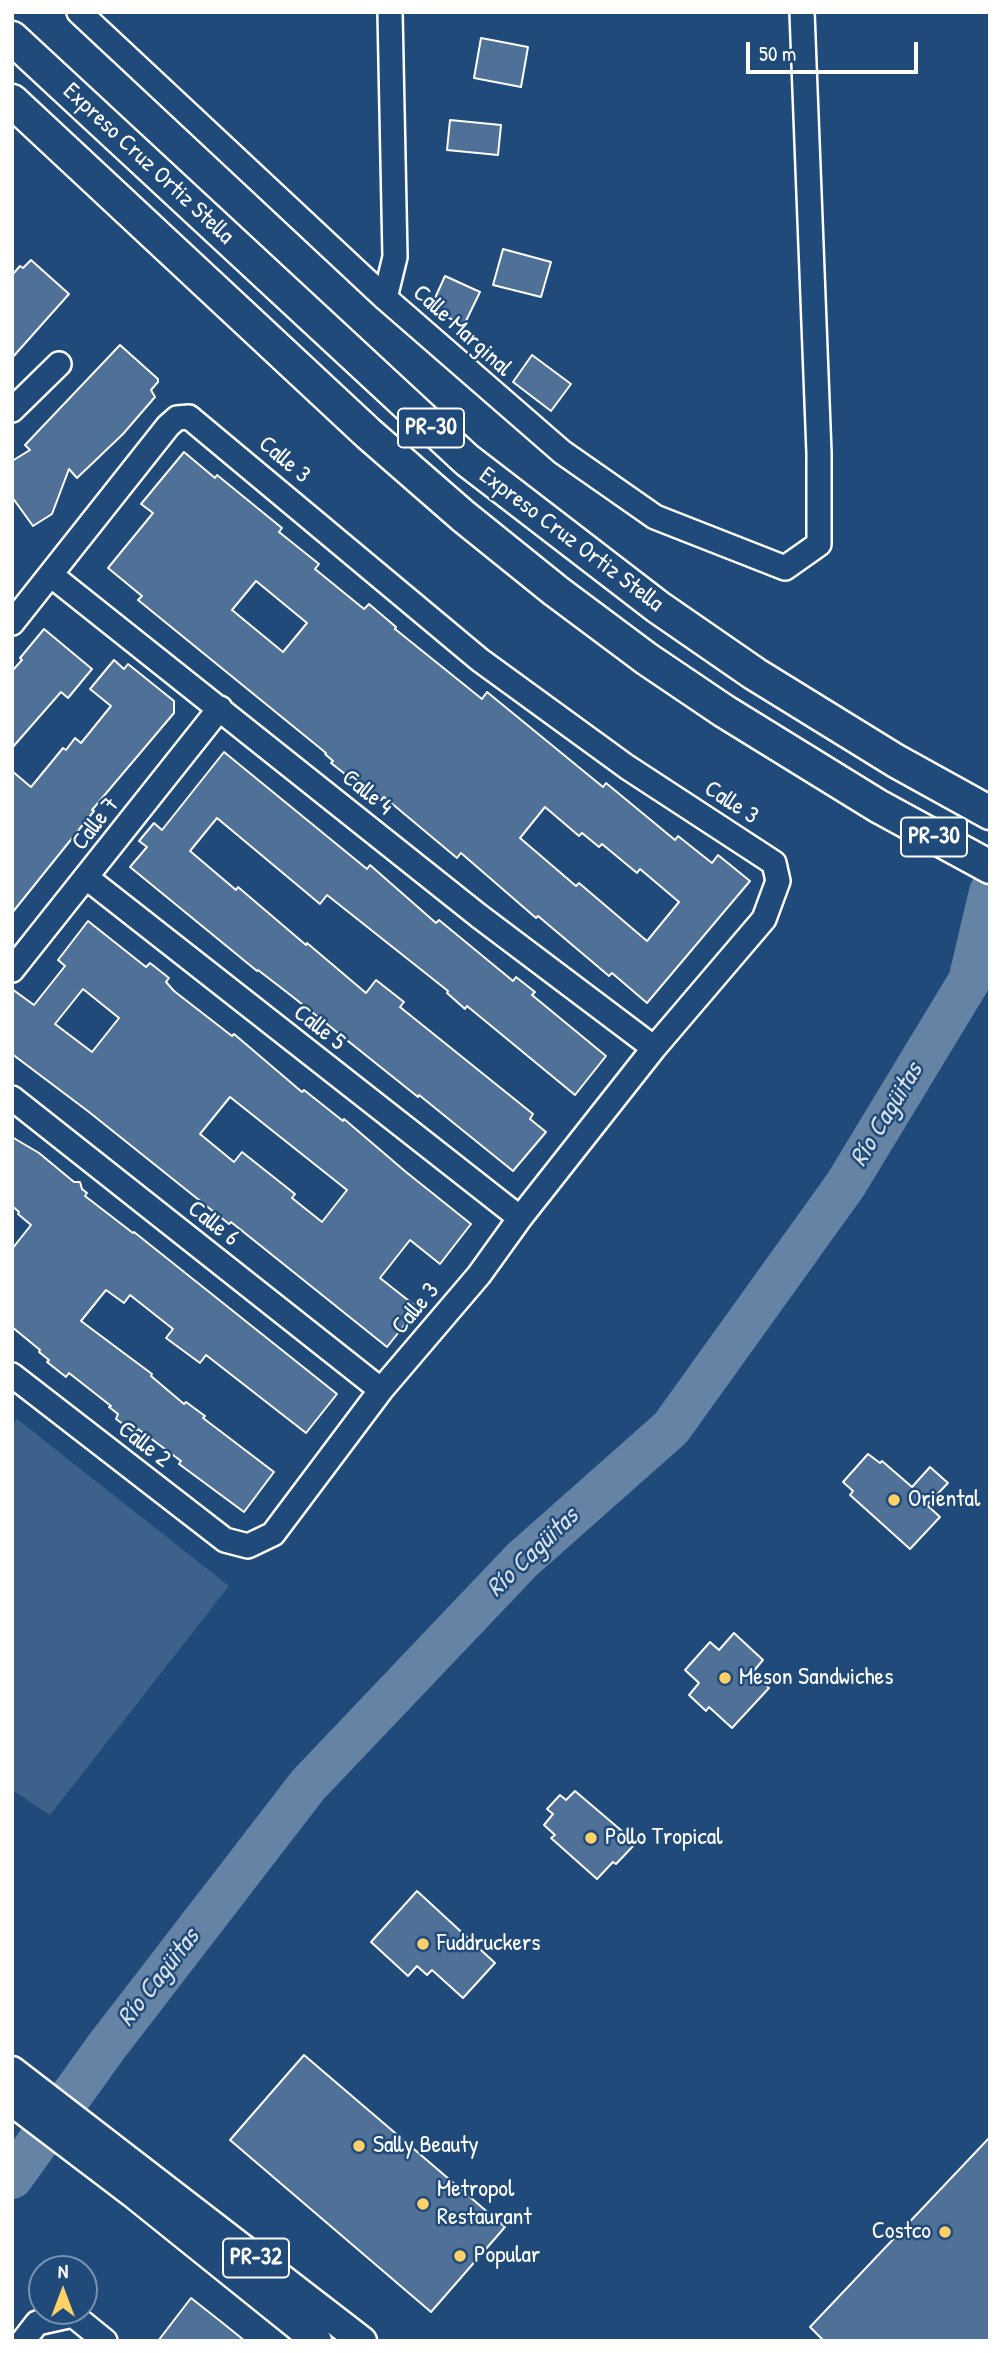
<!DOCTYPE html>
<html>
<head>
<meta charset="utf-8">
<style>
	body { margin:0 }
	#map { position:relative; width:1002px; height:2353px; overflow:hidden; background:#1f4a7a; font-family:"Patrick Hand",sans-serif }
	canvas { display:block }
	.frame { position:absolute; inset:0; border:14px solid #fff; pointer-events:none }
	.north { position:absolute; left:28px; top:2255px; width:70px; height:70px; box-sizing:border-box; background:#1f4a7a; border:2px solid #7992af; border-radius:50%; rotate:0deg; font-size:19px; font-weight:700; line-height:28px; text-align:center; color:#fff }
	.north::after { content:''; display:block; margin:auto; width:24px; height:32px; background:#ffd166; clip-path:polygon(50% 0,100% 100%,50% 72%,0 100%) }
	.scale { position:absolute; left:746px; top:42px; width:172px; height:32px; box-sizing:border-box; border:4px solid #fff; border-top:0; padding-left:9px; font-size:21px; line-height:24px; white-space:nowrap; color:#fff; -webkit-text-stroke:5px #1f4a7a; paint-order:stroke }
</style>
</head>
<body>
<div id="map">
<canvas width="1002" height="2353"></canvas>
<div class="frame"></div>
<div class="north">N</div>
<div class="scale">50 m</div>
</div>
<script>
const context = document.querySelector('canvas').getContext('2d');
context.lineJoin = 'round';
function paint(path, color) {
  context.fillStyle = color;
  context.fill(path, 'evenodd');
}
function stroke(path, color, width, dash) {
  context.strokeStyle = color;
  context.lineWidth = width;
  context.lineCap = dash ? 'butt' : 'round';
  context.setLineDash(dash || []);
  context.stroke(path);
}
function label(font, color, halo, rows, align = 'center') {
  context.font = font + ' "Patrick Hand",sans-serif';
  context.lineWidth = 5;
  context.setLineDash([]);
  context.textBaseline = 'middle';
  context.strokeStyle = halo;
  context.fillStyle = color;
  for (const [text, x, y, turn = 0] of rows) {
    context.save();
    context.translate(x, y);
    context.rotate((+turn || 0) * Math.PI / 180);
    context.textAlign = isNaN(turn) ? turn : align;
    if (halo) context.strokeText(text, 0, 0);
    context.fillText(text, 0, 0);
    context.restore();
  }
}
paint(new Path2D(`
	M17 1419 229 1586 50 1815 12 1790V1425Z`), '#3c618b');
stroke(new Path2D(`
	M12 2178 107 2046 308 1785 522 1560 671 1428 846 1184 969 981 990 892`), '#6583a4', 42);
const building = new Path2D(`
	M481 38 528 47 521 87 474 78Z
	M450 120 501 125 498 155 447 150Z
	M503 249 551 262 541 297 493 285Z
	M31 260 69 294 12 358V275L20 266 23 268Z
	M445 276 480 292 464 325 430 309Z
	M120 345 158 379V382L151 390 155 397 123 434 77 478 69 469 52 514 33 526 12 497V461L30 450 25 445Z
	M532 355 571 384 551 411 513 382Z
	M184 452 215 478 217 475 282 528 279 532 319 564 315 569 364 609 369 604 396 627 395 629 482 699 487 692 603 787 606 783 675 840 678 836 712 863 718 855 750 881 647 1003 612 973 609 976 538 916 536 918 461 853 457 858 384 797 381 800 352 776 350 778 331 763 333 761 325 754 326 753 138 600 142 596 108 568 153 513 141 504ZM256 581 307 623 283 652 232 610ZM545 807 579 836 582 833 599 847 602 844 637 873 640 869 679 902 647 941 579 883 576 886 520 838Z
	M44 629 92 669 68 698 61 692 12 748V671L22 660 20 658Z
	M114 660 124 669 128 664 174 701V713L92 810 94 811 12 913V771L31 787 63 748 66 750 75 738 81 743 111 706 90 689Z
	M224 752 367 869 370 865 436 923 439 920 513 981 516 977 535 992 532 995 606 1056 575 1095 467 1006 465 1009 447 993 448 991 327 895 320 904 217 818 190 851 236 890 238 887 306 945 307 943 366 993 376 980 404 1002 400 1007 533 1114 530 1119 546 1132 513 1171 419 1095 418 1097 293 997 258 970 257 971 130 867 147 847 139 841 154 823 162 830Z
	M88 921 146 967 150 963 169 978 166 982 174 991 232 1036 234 1034 302 1092 304 1090 343 1121 344 1119 406 1172 471 1224 440 1264 410 1240 380 1278 418 1308 387 1347 231 1222 229 1224 89 1112 12 1054V989L34 1005 65 966 58 960ZM83 989 119 1018 92 1052 55 1024ZM230 1097 347 1190 322 1222 292 1198 295 1194 242 1152 234 1162 200 1134Z
	M12 1137 39 1153 74 1182H80L82 1189 87 1193 85 1196 133 1233 134 1232 337 1394 306 1433 206 1355 200 1363 166 1338 173 1329 130 1295 124 1303 106 1290 81 1321 152 1374 151 1376 184 1404 186 1402 205 1416 203 1418 274 1472 244 1512 179 1464 181 1461 138 1429 135 1433 116 1419 118 1414 109 1407 111 1406 69 1373 66 1377 47 1362 49 1360 39 1352 40 1350 12 1327V1249L31 1225 18 1214 19 1212 12 1206Z
	M868 1454 880 1463 882 1461 912 1487 930 1467 948 1483 927 1505 940 1517 910 1549 850 1495 853 1491 843 1482Z
	M734 1633 763 1660 752 1673 769 1688 732 1728 709 1707 706 1711 689 1695 699 1683 685 1670 710 1642 719 1650Z
	M575 1791 636 1843 616 1864 613 1862 597 1879 551 1838 555 1835 544 1825 553 1814 547 1809 560 1795 566 1800Z
	M417 1891 495 1963 463 1998 432 1970 427 1975 417 1966 408 1976 371 1942Z
	M304 2055 505 2227 431 2312 230 2140Z
	M990 2137V2341H824L810 2327Z
	M191 2298 224 2324 245 2341H158Z`);
paint(building, '#507197');
stroke(building, '#fff', 2);
const minor = new Path2D(`
	M79 12 385 298 562 452 655 517 785 568 819 544V453L802 12
	M385 298 395 257 390 12
	M12 410 59 364
	M51 575 479 916 654 1048
	M12 623 168 426 177 418 189 417 480 660 627 767 774 863 778 881 764 919 654 1048 520 1218 479 1275 381 1390 273 1534 248 1546 225 1540 12 1375
	M87 878 520 1218
	M12 970 220 708
	M12 1098 381 1390
	M23 2341 37 2323 73 2315 105 2341`);
const major = new Path2D(`
	M12 2071 362 2341
	M12 2101 133 2193 317 2341`);
const highway = new Path2D(`
	M12 38 467 460 658 607 755 674 896 761 990 813
	M12 101 369 434 463 516 556 591 647 659 724 711 878 806 990 867`);
stroke(minor, '#fff', 28);
stroke(major, '#fff', 33);
stroke(highway, '#fff', 37);
stroke(minor, '#1f4a7a', 23);
stroke(major, '#1f4a7a', 28);
stroke(highway, '#1f4a7a', 32);
for (const [x, y, r, color] of [
	[894,1500,7,"#ffd166"],
	[725,1678,7,"#ffd166"],
	[591,1838,7,"#ffd166"],
	[423,1944,7,"#ffd166"],
	[359,2146,7,"#ffd166"],
	[423,2204,7,"#ffd166"],
	[945,2232,7,"#ffd166"],
	[460,2256,7,"#ffd166"]
]) {
  const dot = new Path2D();
  dot.arc(x, y, r, 0, 2 * Math.PI);
  context.fillStyle = color;
  context.fill(dot);
  stroke(dot, '#1f4a7a', 2.5);
}
for (const [x, y, w] of [
	[431,428,66],
	[934,837,66],
	[256,2258,66]
]) {
  const box = new Path2D();
  box.roundRect(x - w / 2, y - 19.5, w, 39, 5);
  context.fillStyle = '#1f4a7a';
  context.fill(box);
  stroke(box, '#fff', 2);
}
label('bold 23px', '#fff', null, [
	["PR-30",431,428],
	["PR-30",934,837],
	["PR-32",256,2258]
]);
label('24px', '#fff', '#1f4a7a', [
	["Expreso Cruz Ortiz Stella",148,164,43],
	["Calle Marginal",462,331,42],
	["Calle 3",284,460,40],
	["Expreso Cruz Ortiz Stella",571,540,37],
	["Calle 4",367,793,39],
	["Calle 3",731,803,33],
	["Calle 7",96,824,-52],
	["Calle 5",319,1028,38],
	["Calle 6",213,1224,38],
	["Calle 3",416,1309,-50],
	["Calle 2",144,1445,38]
]);
label('24px', '#fff', '#1f4a7a', [
	["Oriental",908,1500],
	["Meson Sandwiches",739,1678],
	["Pollo Tropical",605,1838],
	["Fuddruckers",437,1944],
	["Sally Beauty",373,2146],
	["Metropol",437,2190],
	["Restaurant",437,2218],
	["Costco",931,2232,"right"],
	["Popular",474,2256]
], 'left');
label('italic 26px', '#d8e0e8', '#1f4a7a', [
	["Río Cagüitas",887,1115,-59],
	["Río Cagüitas",533,1553,-44],
	["Río Cagüitas",159,1978,-52]
]);
</script>
</body>
</html>
